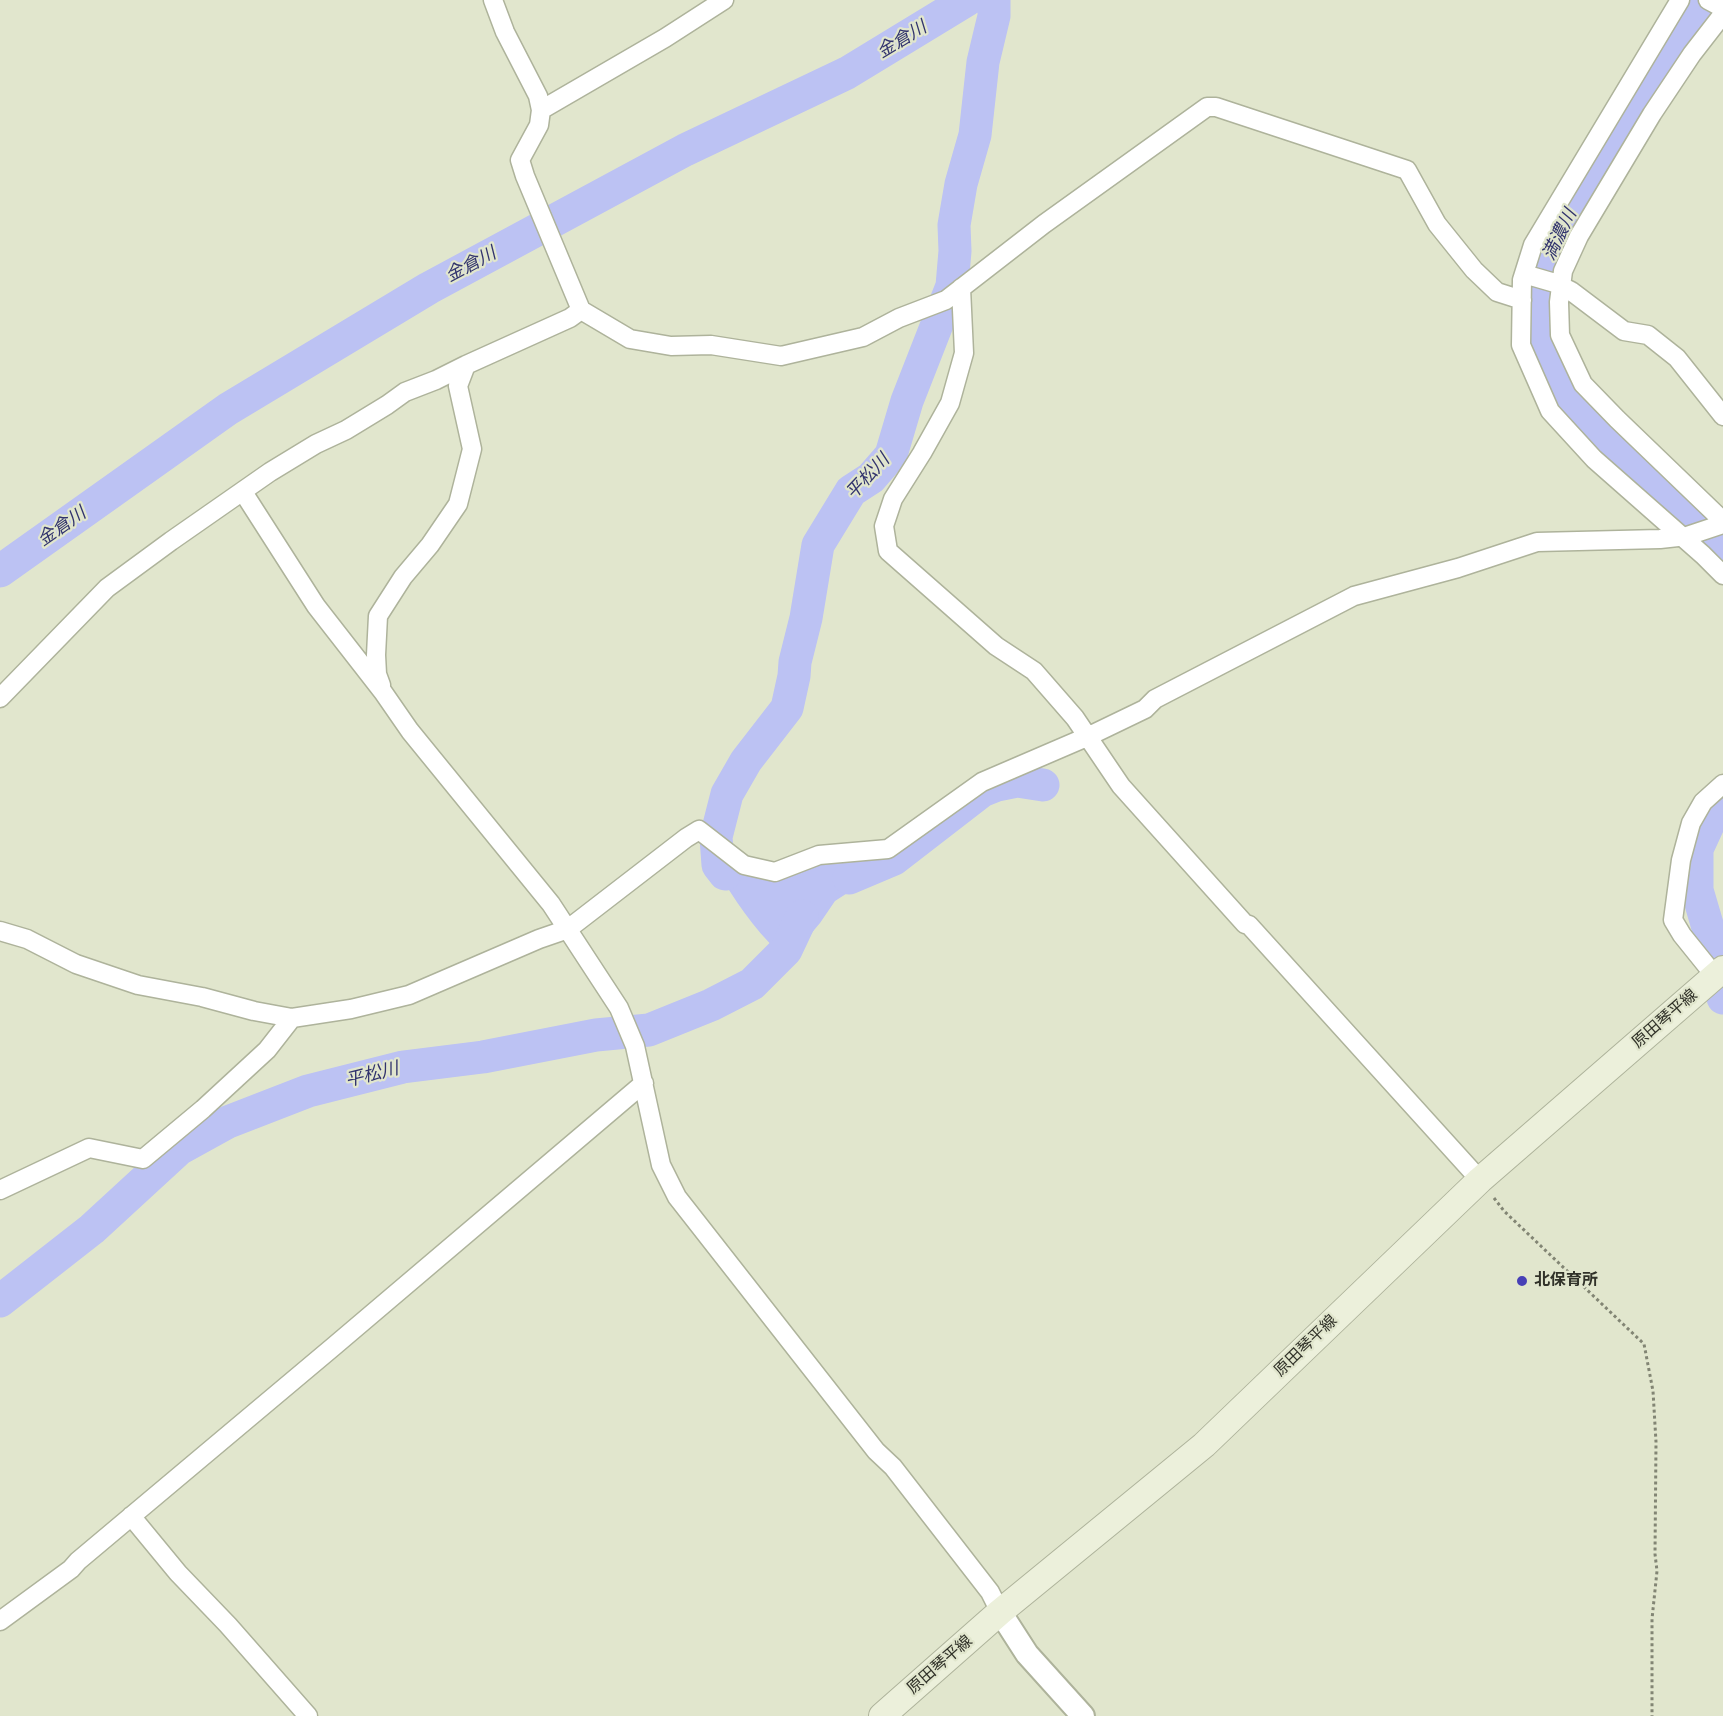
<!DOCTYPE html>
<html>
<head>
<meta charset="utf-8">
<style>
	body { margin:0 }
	canvas { display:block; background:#e1e6cd }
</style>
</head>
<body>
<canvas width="1723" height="1716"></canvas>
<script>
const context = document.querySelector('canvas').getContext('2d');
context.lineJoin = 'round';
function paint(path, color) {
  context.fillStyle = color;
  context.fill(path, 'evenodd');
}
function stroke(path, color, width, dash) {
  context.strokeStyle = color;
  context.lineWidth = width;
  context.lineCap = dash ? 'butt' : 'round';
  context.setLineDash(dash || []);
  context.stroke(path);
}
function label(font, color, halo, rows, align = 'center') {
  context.font = font + ' Bitter,"Noto Sans JP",serif';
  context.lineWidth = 4.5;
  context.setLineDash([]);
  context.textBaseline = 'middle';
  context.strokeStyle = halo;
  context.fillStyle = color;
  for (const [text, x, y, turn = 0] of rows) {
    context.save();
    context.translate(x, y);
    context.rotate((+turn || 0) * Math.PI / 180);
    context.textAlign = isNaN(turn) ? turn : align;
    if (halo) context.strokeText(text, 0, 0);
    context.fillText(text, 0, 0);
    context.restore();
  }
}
paint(new Path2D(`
	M705 843 748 873 834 856 872 860 890 859 891 865 835 901 820 923 789 960C761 939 742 910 723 881 714 870 707 858 700 845Z`), '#bcc2f3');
stroke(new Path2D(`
	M1710 0 1672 52 1561 227 1544 265 1538 302 1544 338 1554 371 1572 401 1723 549
	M0 571 228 409 429 288 685 150 847 73 967 0
	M1723 802 1715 810 1697 849V890L1711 938 1723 998
	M725 874 718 865 716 837 727 794 746 761 787 708 794 676 795 662 806 618 818 545 851 491 871 478 891 455 907 401 952 286 955 251 954 225 961 184 975 135 983 62 994 16V0
	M849 878 894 859 982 791 997 785 1017 781 1043 785
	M0 1301 92 1229 179 1149 228 1122 308 1091 403 1067 483 1057 596 1035 649 1030 711 1005 752 984 786 950 802 916`), '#bcc2f3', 33);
const minor = new Path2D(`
	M493 0 505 32 538 96 541 110 539 125 520 160 525 176 581 310 630 339 671 346 711 345 781 356 863 337 899 318 946 300 1044 224 1207 107H1216L1407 170 1437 224 1474 270 1497 292 1522 300
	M1680 0 1533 245 1522 280 1521 345 1550 411 1594 459 1703 555 1723 575
	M1708 0 1723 8
	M1723 14 1692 54 1652 114 1579 236 1563 271 1559 302 1560 335 1583 384 1617 419 1723 521
	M541 110 665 38 724 0
	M1524 274 1555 283 1571 291 1624 331 1648 335 1677 358 1723 416
	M961 288 964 353 950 403 922 453 893 499 884 526 888 551 996 646 1034 671 1075 718 1121 786 1245 924 1249 925 1480 1180
	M243 492 316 606 383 692 410 731 551 904 619 1008 635 1046 661 1165 677 1197 876 1451 893 1467 990 1592 1000 1612
	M381 685 377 674 376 655 378 616 403 577 430 545 458 504 472 449 458 386 466 365
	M0 698 107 588 171 541 270 472 316 444 346 430 387 405 405 392 436 380 466 365 570 318 581 310
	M0 931 27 939 76 964 138 985 202 997 254 1011 292 1018 351 1009 409 995 539 939 568 929 686 838 699 830 744 865 775 872 819 855 888 849 982 782 1089 736 1145 709 1155 699 1354 596 1458 568 1537 542 1660 539 1687 536 1723 524
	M1715 976 1682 935 1673 920 1681 860 1691 823 1703 802 1723 784
	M0 1190 89 1148 143 1159 203 1109 267 1050 292 1018
	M131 1516 178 1573 228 1625 308 1716
	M0 1621 71 1569 78 1561 333 1347 644 1083`);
const tertiary = new Path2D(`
	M1000 1612 1027 1654 1083 1716`);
const secondary = new Path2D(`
	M882 1716 1000 1612 1204 1445 1480 1180 1723 969`);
stroke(minor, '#aeb39b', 21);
stroke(tertiary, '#aeb39b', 26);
stroke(secondary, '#aeb39b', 28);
stroke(new Path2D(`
	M1494 1198 1504 1211 1644 1344 1653 1391 1656 1442 1655 1554 1657 1571 1652 1619V1716`), '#828574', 3, [3, 3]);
stroke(minor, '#fff', 18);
stroke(tertiary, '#fff', 22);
stroke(secondary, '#ecf0db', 26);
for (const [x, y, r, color] of [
	[1522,1281,6,"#4740b6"]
]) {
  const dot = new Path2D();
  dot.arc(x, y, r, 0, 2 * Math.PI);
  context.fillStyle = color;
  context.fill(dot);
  stroke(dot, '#e1e6cd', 2);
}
label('16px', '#313229', '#e1e6cd', [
	["原田琴平線",1665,1019,-41],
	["原田琴平線",1306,1346,-44],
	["原田琴平線",940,1665,-41]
]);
label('bold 16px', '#313229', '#e1e6cd', [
	["北保育所",1534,1281]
], 'left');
label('italic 18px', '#31336d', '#e1e6cd', [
	["金倉川",902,40,-31],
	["満濃川",1560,235,-64],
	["金倉川",471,265,-28],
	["平松川",868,477,-47],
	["金倉川",62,527,-35],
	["平松川",372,1075,-14]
]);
</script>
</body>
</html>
